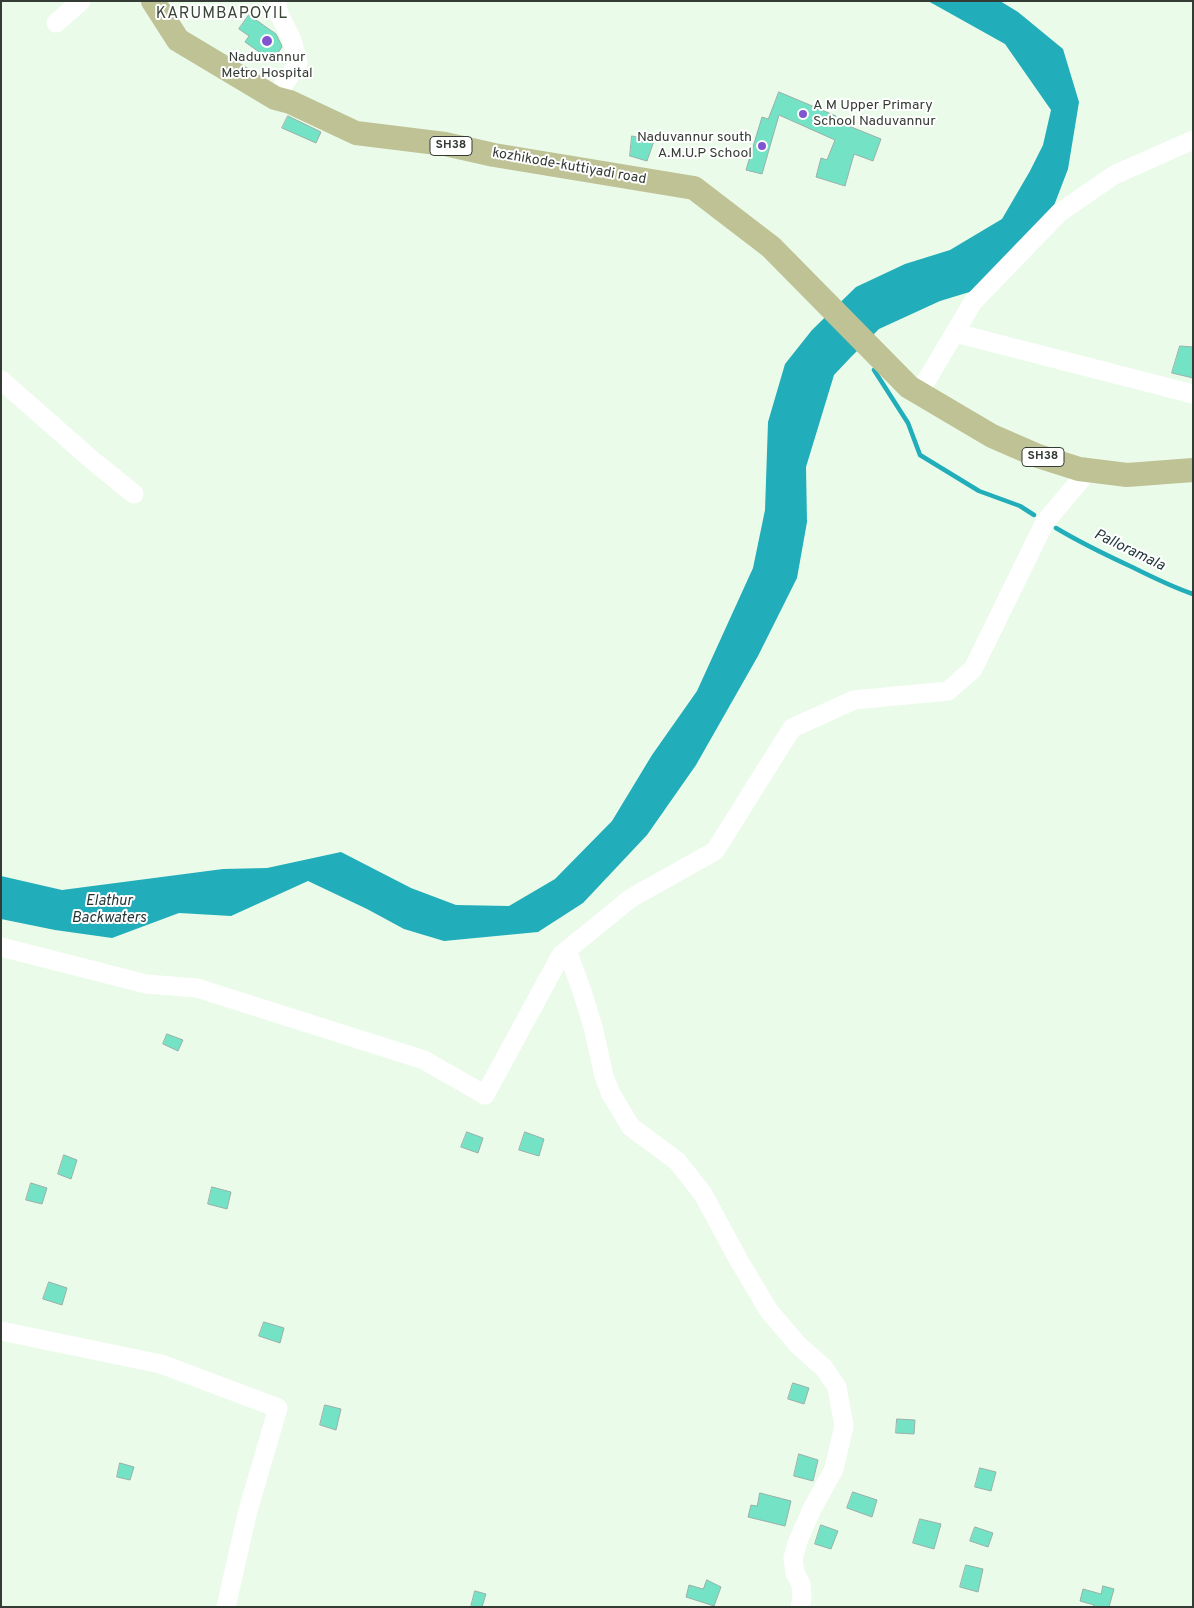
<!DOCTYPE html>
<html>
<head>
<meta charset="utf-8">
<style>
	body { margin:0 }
	#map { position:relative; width:1194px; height:1608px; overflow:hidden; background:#ebfbea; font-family:Overpass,sans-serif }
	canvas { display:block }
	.frame { position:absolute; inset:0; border:2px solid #343b34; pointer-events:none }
</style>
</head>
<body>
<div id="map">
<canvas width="1194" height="1608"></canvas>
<div class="frame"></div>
</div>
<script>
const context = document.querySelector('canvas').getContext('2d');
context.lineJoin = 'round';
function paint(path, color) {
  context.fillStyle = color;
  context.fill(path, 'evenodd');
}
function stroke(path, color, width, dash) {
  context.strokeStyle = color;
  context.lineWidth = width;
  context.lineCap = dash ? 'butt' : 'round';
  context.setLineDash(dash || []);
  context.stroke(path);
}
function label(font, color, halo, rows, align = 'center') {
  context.font = font + ' Overpass,sans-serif';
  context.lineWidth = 4;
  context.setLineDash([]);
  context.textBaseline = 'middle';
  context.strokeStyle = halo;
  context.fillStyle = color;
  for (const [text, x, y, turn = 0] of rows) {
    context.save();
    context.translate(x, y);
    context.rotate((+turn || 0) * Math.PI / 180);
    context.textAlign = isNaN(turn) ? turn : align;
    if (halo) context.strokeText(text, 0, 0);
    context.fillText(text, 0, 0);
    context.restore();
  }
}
paint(new Path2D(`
	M928 1H1000L1018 12 1063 49 1079 102 1068 169 1055 203 1036 239 986 287 940 301 879 329 851 357 834 375 806 467 807 522 797 578 758 656 696 765 647 835 583 903 538 932 444 941 404 929 367 909 308 881 231 916 179 913 112 938 55 930 1 919V876L62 890 223 869 267 868 341 852 411 888 456 905 509 906 555 879 612 821 652 755 697 691 753 568 765 510 768 422 785 364 812 330 856 287 905 264 950 250 1002 219 1030 171 1043 145 1051 110 1005 44Z`), '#21adba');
stroke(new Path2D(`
	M874 370 908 423 920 455 979 491 1020 506 1034 515
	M1056 528C1081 543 1106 555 1132 567 1152 577 1172 587 1193 594`), '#21adba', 4.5);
const building = new Path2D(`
	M249 15 276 34 281 44 282 47 272 61 245 42 249 36 239 29Z
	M779 92 836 116 834 120 881 139 873 161 854 154 845 186 816 177 821 158 827 160 835 140 779 115 762 174 746 170 762 117 768 119Z
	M288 116 321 132 316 143 282 128Z
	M632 136 654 141 647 161 630 156Z
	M1180 346 1193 347V378L1172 373Z
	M167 1034 183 1040 178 1051 163 1044Z
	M467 1132 483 1138 478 1153 461 1147Z
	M525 1132 544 1139 539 1156 519 1150Z
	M64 1155 77 1160 71 1179 58 1174Z
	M31 1183 47 1188 42 1204 26 1200Z
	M212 1187 231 1192 227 1209 208 1204Z
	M49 1282 67 1288 62 1305 43 1299Z
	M264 1322 284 1328 280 1343 259 1336Z
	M793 1383 809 1388 804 1404 788 1399Z
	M325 1405 341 1409 336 1430 320 1425Z
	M897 1419 915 1420 914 1434 896 1433Z
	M799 1454 818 1460 813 1481 794 1476Z
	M120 1463 134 1467 130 1480 117 1477Z
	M980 1468 996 1472 991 1491 975 1487Z
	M853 1492 877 1500 872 1517 847 1508Z
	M760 1493 791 1501 785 1526 748 1517 751 1505 757 1506Z
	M920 1519 941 1524 934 1549 913 1543Z
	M821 1525 838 1531 831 1549 815 1544Z
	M975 1527 993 1533 988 1547 970 1541Z
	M966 1565 983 1569 978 1592 960 1587Z
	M707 1580 721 1587 714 1606 686 1597 689 1585 703 1589Z
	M1103 1586 1114 1589 1109 1607H1093L1094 1605 1080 1601 1083 1589 1101 1594Z
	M475 1591 486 1594 482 1607H471Z`);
paint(building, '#74e2c5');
stroke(building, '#99b0a9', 1);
stroke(new Path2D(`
	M56 23 81 1
	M275 98 298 63 292 40 279 14 276 1
	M954 334 963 335 1193 394
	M1 380 92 460 134 494
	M919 393 973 302 1059 213 1114 175 1193 140
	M1 947 146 984 197 988 424 1060 485 1095 561 955 631 898 715 851 792 728 854 700 948 691 973 669 1045 522 1089 470
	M567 950 582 991 593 1027 604 1076 611 1094 631 1127 677 1161 703 1194 738 1259 769 1311 799 1346 824 1368 837 1387 844 1426 834 1469 812 1509 798 1541 793 1558 795 1573 801 1584 802 1599 800 1607
	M1 1331 161 1364 278 1408 247 1514 226 1607`), '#fff', 19);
stroke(new Path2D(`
	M153 1 178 40 275 98 290 102 356 133 445 144 494 155 694 188 771 247 909 387 992 436 1038 456 1079 469 1127 475 1193 470`), '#bec295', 24);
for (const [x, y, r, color] of [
	[267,41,6,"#8155cf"],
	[803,114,5,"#8155cf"],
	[762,146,5,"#8155cf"]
]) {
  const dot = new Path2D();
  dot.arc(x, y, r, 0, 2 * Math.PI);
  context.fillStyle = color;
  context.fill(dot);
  stroke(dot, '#fff', 2);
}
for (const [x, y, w] of [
	[451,146,42],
	[1043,457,42]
]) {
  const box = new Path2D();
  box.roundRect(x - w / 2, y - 9.5, w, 19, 4);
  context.fillStyle = '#fff';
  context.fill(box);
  stroke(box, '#343b34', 1);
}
label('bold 12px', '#343b34', null, [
	["SH38",451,146],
	["SH38",1043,457]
]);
label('14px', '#343b34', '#fff', [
	["Naduvannur",267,58],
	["Metro Hospital",267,74],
	["A M Upper Primary",813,106,"left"],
	["School Naduvannur",813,122,"left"],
	["Naduvannur south",752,138,"right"],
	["A.M.U.P School",752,154,"right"]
]);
label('14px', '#343b34', '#fff', [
	["kozhikode-kuttiyadi road",569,167,10]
]);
label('italic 15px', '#1f3537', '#fff', [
	["Palloramala",1129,551,26],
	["Elathur",109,902],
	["Backwaters",109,919]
]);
context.letterSpacing = '1px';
label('16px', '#384537', '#fff', [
	["KARUMBAPOYIL",222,15]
]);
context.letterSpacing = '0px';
</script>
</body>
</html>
